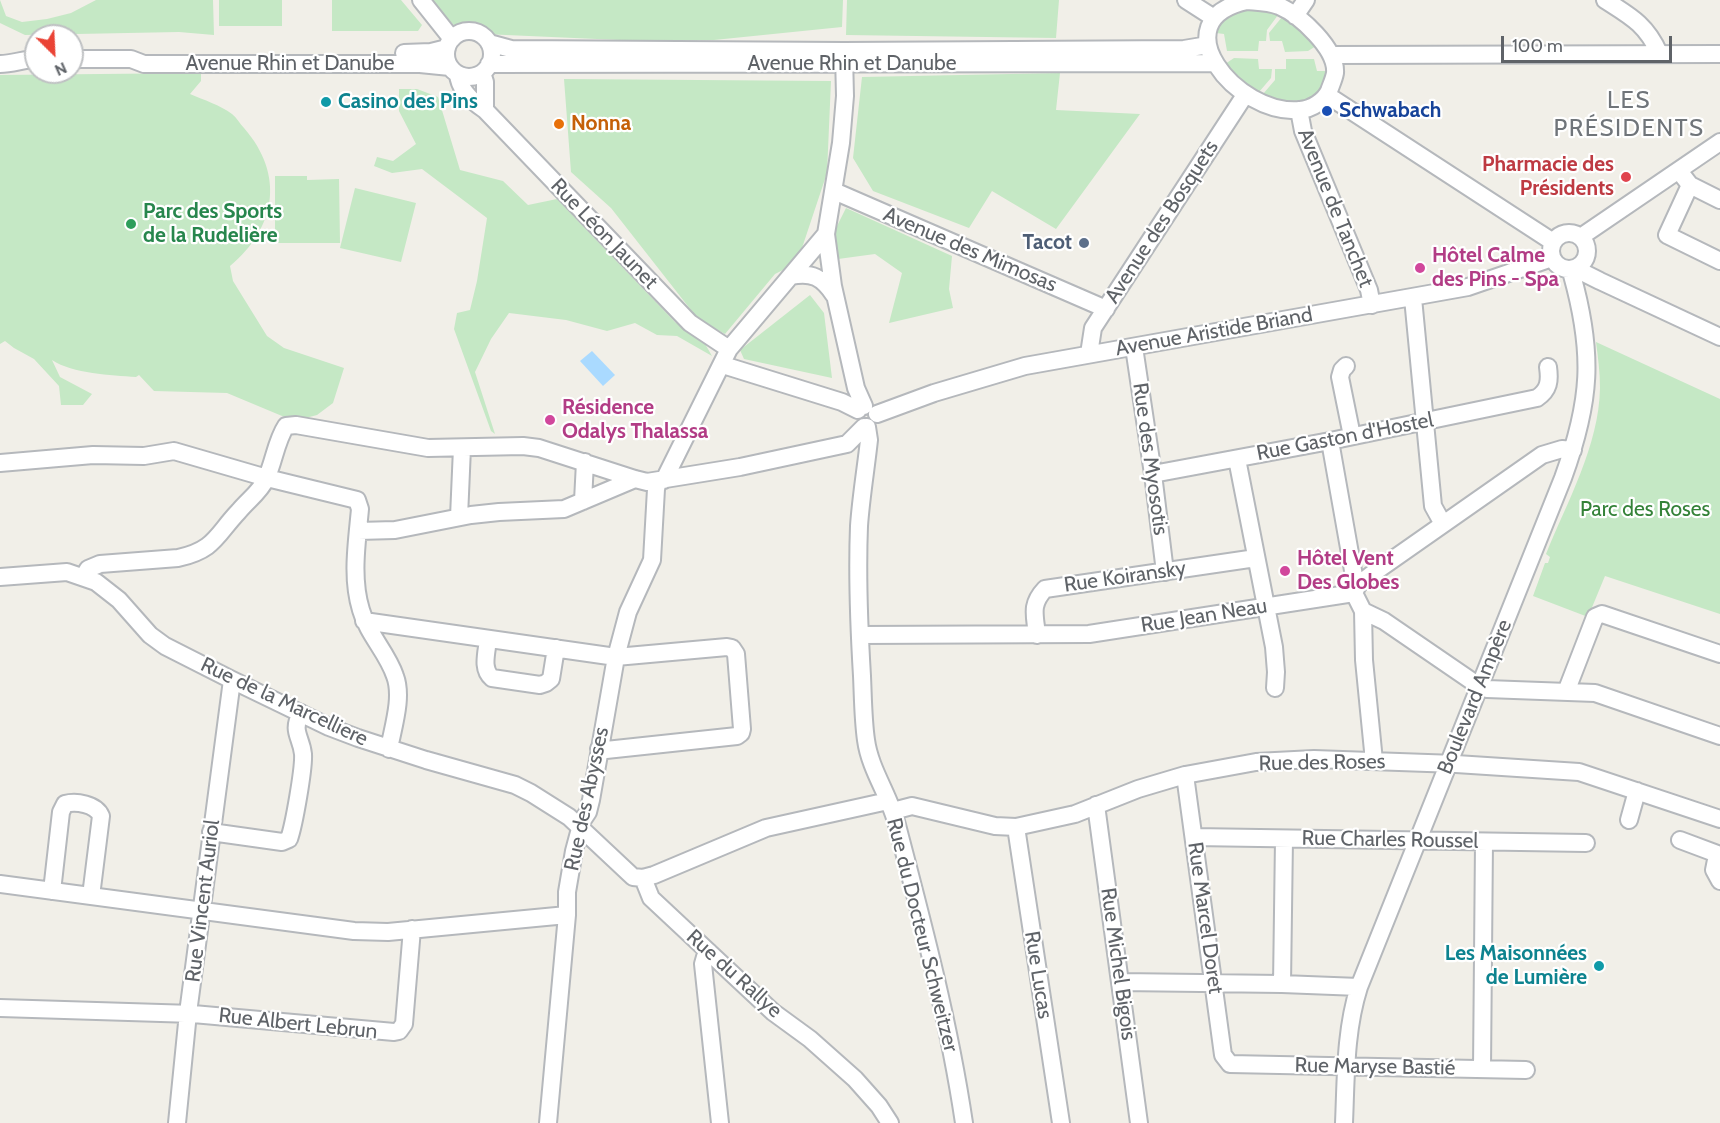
<!DOCTYPE html>
<html>
<head>
<meta charset="utf-8">
<style>
	body { margin:0 }
	#map { position:relative; width:1720px; height:1123px; overflow:hidden; background:#f1efe8; font-family:Cabin,sans-serif }
	canvas { display:block }
	.north { position:absolute; left:24px; top:24px; width:60px; height:60px; box-sizing:border-box; background:#fff; border:2px solid #bfc1c3; border-radius:50%; rotate:156deg; font-size:16px; font-weight:700; line-height:24px; text-align:center; color:#5f6368 }
	.north::after { content:''; display:block; margin:auto; width:21px; height:27px; background:#ea4335; clip-path:polygon(50% 0,100% 100%,50% 72%,0 100%) }
	.scale { position:absolute; left:1501px; top:36px; width:171px; height:27px; box-sizing:border-box; border:3px solid #5f6368; border-top:0; padding-left:8px; font-size:18px; line-height:21px; white-space:nowrap; color:#5f6368; -webkit-text-stroke:4px #fff; paint-order:stroke }
</style>
</head>
<body>
<div id="map">
<canvas width="1720" height="1123"></canvas>
<div class="north">N</div>
<div class="scale">100 m</div>
</div>
<script>
const context = document.querySelector('canvas').getContext('2d');
context.lineJoin = 'round';
function paint(path, color) {
  context.fillStyle = color;
  context.fill(path, 'evenodd');
}
function stroke(path, color, width, dash) {
  context.strokeStyle = color;
  context.lineWidth = width;
  context.lineCap = dash ? 'butt' : 'round';
  context.setLineDash(dash || []);
  context.stroke(path);
}
function label(font, color, halo, rows, align = 'center') {
  context.font = font + ' Cabin,sans-serif';
  context.lineWidth = 4.5;
  context.setLineDash([]);
  context.textBaseline = 'middle';
  context.strokeStyle = halo;
  context.fillStyle = color;
  for (const [text, x, y, turn = 0] of rows) {
    context.save();
    context.translate(x, y);
    context.rotate((+turn || 0) * Math.PI / 180);
    context.textAlign = isNaN(turn) ? turn : align;
    if (halo) context.strokeText(text, 0, 0);
    context.fillText(text, 0, 0);
    context.restore();
  }
}
paint(new Path2D(`
	M0 0 6 16 22 22 47 19 71 13 96 0H213L214 35 179 32 25 35 0 23Z
	M219 0H282V26H219Z
	M332 0H401L422 25 418 31H332Z
	M431 0H843L842 27 714 40 642 41 461 33Z
	M847 0H1059L1056 38 846 35Z
	M1244 8 1265 11 1278 15 1267 30 1266 41H1259L1258 51H1227L1224 34 1216 33C1220 18 1230 14 1244 8Z
	M1282 17 1303 31 1316 46 1308 51 1285 52 1282 41H1270L1269 33Z
	M1234 58 1258 59 1259 69H1272L1271 78 1259 92 1243 82 1225 64Z
	M1286 59H1314L1317 71H1326C1326 106 1287 105 1263 94L1275 80V69H1286Z
	M201 73V81L190 94C204 100 220 105 232 114 237 118 240 124 244 128 285 175 276 228 230 266L233 281 267 336 284 348 344 368 333 403 317 415 294 421 227 393 154 391 139 375 136 377C111 375 73 374 52 360L60 377 92 394 83 405H61L59 386 34 359 14 348 5 341 0 344V75Z
	M1060 73 1056 110 1140 114 1056 229 992 191 969 228 873 191 853 158 862 77Z
	M564 79 831 81 827 173 797 263 775 274 725 334 698 319 611 208 571 172Z
	M399 89H417L438 97 460 170 503 181 528 205 557 199 675 322 704 342 712 356 677 336 657 335 635 323 607 331 566 320 509 313 491 339 475 372 495 434 491 431 454 329 457 313 470 310 477 281 487 218 422 169 392 173 374 166 377 157 393 161 416 144 399 111Z
	M275 176H307V180L339 179 340 243H275Z
	M355 188 416 203 401 262 340 248Z
	M846 208 952 256 949 289 953 308 889 323 902 273 875 254 838 259 835 230Z
	M810 295 824 313 832 378 744 359 740 350Z
	M1596 342 1720 399V614L1605 576 1588 617 1533 596 1545 563H1548L1550 557 1546 554C1567 502 1599 446 1600 388 1600 373 1598 357 1596 342Z`), '#c5e8c5');
paint(new Path2D(`
	M592 351 615 375 603 386 580 361Z`), '#aadaff');
const minor = new Path2D(`
	M421 0 452 39
	M1186 0 1214 18
	M1605 0C1630 16 1646 24 1659 53
	M1247 1C1258 2 1269 2 1279 6 1300 15 1337 49 1335 73 1334 79 1331 85 1329 91 1324 101 1312 109 1300 110 1236 116 1159 20 1247 1Z
	M1295 16 1306 0
	M446 54a23 23 0 1 1 46 0a23 23 0 1 1-46 0Z
	M489 43 511 49 844 51 1184 49 1208 45
	M404 53 431 52 447 48
	M844 55 845 96 841 143 826 234 833 286 856 388 864 406
	M1331 55 1720 54
	M72 59H131L144 64H420L450 67
	M0 64C13 64 24 59 36 59
	M489 64 1215 63
	M482 73 485 82V110
	M458 74C459 89 473 102 485 110L690 323 729 349
	M1327 95 1553 242
	M1299 110 1303 131 1369 290 1372 305
	M1683 176 1690 185 1720 200
	M1690 185 1667 235 1720 261
	M834 191 1106 309
	M1551 251a18 18 0 1 1 36 0a18 18 0 1 1-36 0Z
	M1582 238 1585 234 1720 142
	M1578 267 1584 273 1600 281 1720 337
	M791 276C812 272 822 277 834 295
	M1413 298 1433 506 1443 524
	M1134 347 1153 474 1165 572
	M1089 354 1093 328 1245 95
	M723 365 842 402 858 410
	M1346 366 1342 370 1340 377 1352 436
	M877 414 934 393 1025 366 1468 287 1552 258
	M867 427 869 440C866 468 861 497 859 526 857 576 859 626 862 676 863 697 863 719 866 740 870 770 890 796 897 825 923 924 949 1022 964 1123
	M1330 441 1354 576 1358 585
	M1237 459 1274 647 1276 672 1275 688
	M0 463 93 455 144 456 174 451 267 478 357 500 360 509C357 542 351 578 361 610 368 635 387 652 395 676 403 697 393 727 389 749
	M1153 474 1330 441 1537 398C1549 390 1550 381 1548 367
	M664 480 729 349 826 234
	M583 501 585 462
	M459 517 462 448
	M358 531 395 530 471 515 499 512 564 509 635 479
	M84 576 88 569 100 564 178 558C215 550 216 535 239 511 248 500 260 492 266 479 274 462 276 441 286 426L296 425 428 448 523 446 539 448 635 479 647 482 740 467 847 444 864 427
	M0 577 67 572 96 582 119 600 150 635 165 646 232 680 329 727 358 738 426 760 515 785 531 793 569 817 633 877 643 878 654 875 766 828 888 801
	M1354 593 1363 611 1384 621 1476 684 1487 689 1595 693 1720 736
	M1354 593 1358 585 1372 574 1542 455 1562 449 1573 450
	M1363 611 1364 660 1374 761
	M364 621 616 657 727 647 732 648 736 654 742 729 741 733 737 736 606 750 599 749
	M860 635 1089 634 1354 593
	M1037 635C1035 615 1030 605 1045 589L1256 558
	M488 639C487 652 481 669 492 678L540 685 546 683 551 679 556 648
	M1566 692 1595 617 1602 614 1720 654
	M1185 775 1223 1055 1230 1064 1526 1070
	M1096 805 1139 1123
	M893 811 912 806 995 826 1016 827 1075 814 1138 789 1185 775 1256 762 1314 759 1456 764 1579 772 1720 819
	M1629 820 1637 791
	M1016 827 1061 1123
	M211 832 282 842 289 839C294 825 304 768 303 754 301 736 291 732 301 713
	M1194 837 1586 843
	M1680 840 1720 855
	M1717 855 1714 870 1720 881
	M643 878 651 898 773 1012 810 1039 855 1079 879 1106 890 1123
	M0 884 354 931 388 932 567 915
	M52 891 61 812 65 804C76 801 96 804 101 816L91 896
	M709 952 705 957 703 964 720 1123
	M1120 982 1282 984 1359 987
	M1282 984 1284 839
	M0 1008 193 1014 394 1032 399 1031 404 1024 412 929
	M1482 1069 1484 842
	M177 1123 188 1013 232 680
	M548 1123 567 915V892L574 851 582 821 588 812 591 800 616 657 628 612 652 560 656 489 658 481
	M1344 1123C1346 1077 1345 1031 1359 987L1563 478C1591 401 1594 354 1572 275L1573 269`);
stroke(minor, '#b5b8bc', 20);
stroke(minor, '#fff', 16);
for (const [x, y, r, color] of [
	[326,102,6,"#0f9aa8"],
	[1327,111,6,"#1a4fb4"],
	[559,124,6,"#e8710a"],
	[1626,177,6,"#e0444e"],
	[131,224,6,"#2e9e5b"],
	[1084,243,6,"#5c6f8a"],
	[1420,268,6,"#d1479c"],
	[550,420,6,"#d1479c"],
	[1285,571,6,"#d1479c"],
	[1599,966,6,"#0f9aa8"]
]) {
  const dot = new Path2D();
  dot.arc(x, y, r, 0, 2 * Math.PI);
  context.fillStyle = color;
  context.fill(dot);
  stroke(dot, '#fff', 2);
}
label('21px', '#5f6368', '#fff', [
	["Avenue Rhin et Danube",290,64],
	["Avenue Rhin et Danube",852,64],
	["Avenue de Tanchet",1335,208,68],
	["Avenue des Bosquets",1162,222,-57],
	["Rue Léon Jaunet",604,234,46],
	["Avenue des Mimosas",970,250,23],
	["Avenue Aristide Briand",1214,332,-10],
	["Rue Gaston d'Hostel",1345,437,-11],
	["Rue des Myosotis",1150,459,82],
	["Rue Koiransky",1125,577,-8],
	["Rue Jean Neau",1204,616,-9],
	["Boulevard Ampère",1475,697,-68],
	["Rue de la Marcelliere",284,702,25],
	["Rue des Roses",1322,763,-1],
	["Rue des Abysses",587,799,-78],
	["Rue Charles Roussel",1390,840,1],
	["Rue Vincent Auriol",203,901,-83],
	["Rue Marcel Doret",1205,918,82],
	["Rue du Docteur Schweitzer",922,935,76],
	["Rue Michel Bigois",1118,964,82],
	["Rue du Rallye",734,974,42],
	["Rue Lucas",1038,975,81],
	["Rue Albert Lebrun",298,1024,6],
	["Rue Maryse Bastié",1375,1067,1]
]);
label('bold 21px', '#0d838f', '#fff', [
	["Casino des Pins",338,102],
	["Les Maisonnées",1587,954,"right"],
	["de Lumière",1587,978,"right"]
], 'left');
label('bold 21px', '#164399', '#fff', [
	["Schwabach",1339,111]
], 'left');
label('bold 21px', '#c56008', '#fff', [
	["Nonna",571,124]
], 'left');
label('bold 21px', '#be3a42', '#fff', [
	["Pharmacie des",1614,165],
	["Présidents",1614,189]
], 'right');
label('bold 21px', '#27864d', '#fff', [
	["Parc des Sports",143,212],
	["de la Rudelière",143,236]
], 'left');
label('bold 21px', '#4e5e75', '#fff', [
	["Tacot",1072,243]
], 'right');
label('bold 21px', '#b23c85', '#fff', [
	["Hôtel Calme",1432,256],
	["des Pins - Spa",1432,280],
	["Résidence",562,408],
	["Odalys Thalassa",562,432],
	["Hôtel Vent",1297,559],
	["Des Globes",1297,583]
], 'left');
label('21px', '#348238', '#fff', [
	["Parc des Roses",1645,510]
]);
context.letterSpacing = '1.5px';
label('24px', '#70757a', '#fff', [
	["LES",1629,101],
	["PRÉSIDENTS",1629,129]
]);
context.letterSpacing = '0px';
</script>
</body>
</html>
